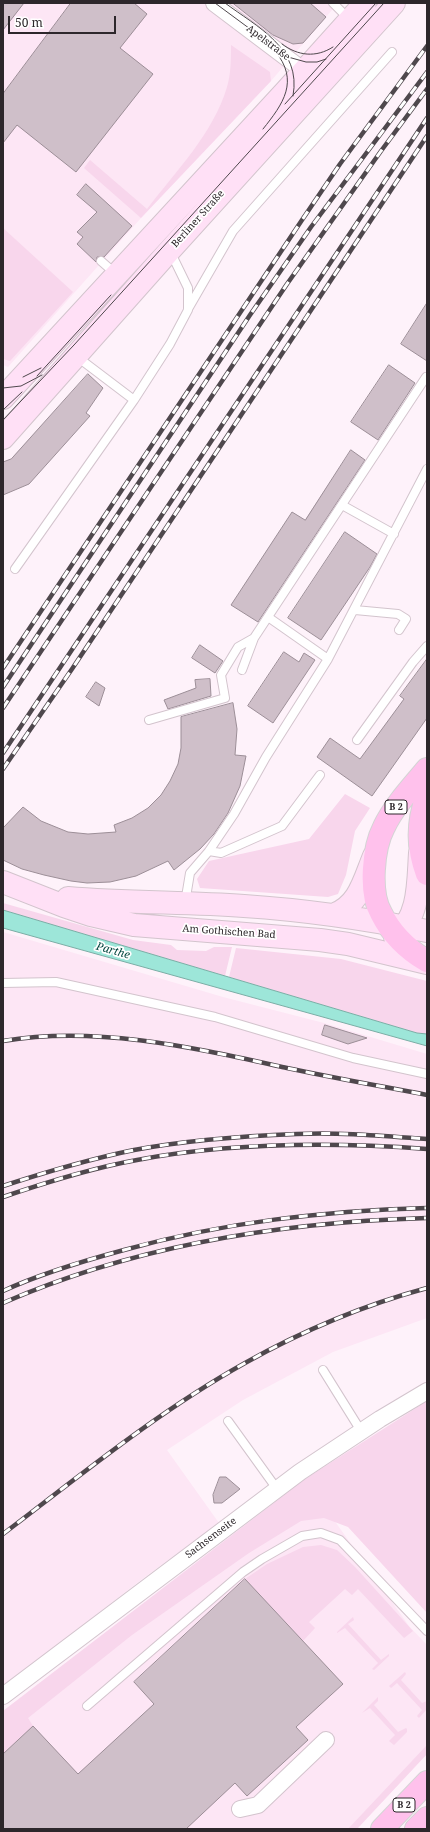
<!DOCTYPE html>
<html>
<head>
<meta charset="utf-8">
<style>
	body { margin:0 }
	#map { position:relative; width:430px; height:1832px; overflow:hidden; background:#fef2fa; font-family:"Noto Serif",serif }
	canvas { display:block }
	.frame { position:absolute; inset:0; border:4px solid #2d272b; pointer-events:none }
	.scale { position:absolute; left:8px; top:16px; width:108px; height:18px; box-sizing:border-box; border:2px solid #2d272b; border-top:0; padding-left:5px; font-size:12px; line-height:14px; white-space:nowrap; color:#2d272b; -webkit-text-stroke:3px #fff; paint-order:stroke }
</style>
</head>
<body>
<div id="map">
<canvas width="430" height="1832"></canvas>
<div class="frame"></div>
<div class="scale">50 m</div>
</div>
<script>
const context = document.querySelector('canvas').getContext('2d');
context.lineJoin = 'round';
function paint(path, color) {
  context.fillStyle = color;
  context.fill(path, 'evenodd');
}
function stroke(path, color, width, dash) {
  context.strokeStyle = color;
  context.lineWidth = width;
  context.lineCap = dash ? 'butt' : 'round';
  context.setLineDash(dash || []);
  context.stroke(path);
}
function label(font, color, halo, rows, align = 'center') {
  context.font = font + ' "Noto Serif",serif';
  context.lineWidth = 3.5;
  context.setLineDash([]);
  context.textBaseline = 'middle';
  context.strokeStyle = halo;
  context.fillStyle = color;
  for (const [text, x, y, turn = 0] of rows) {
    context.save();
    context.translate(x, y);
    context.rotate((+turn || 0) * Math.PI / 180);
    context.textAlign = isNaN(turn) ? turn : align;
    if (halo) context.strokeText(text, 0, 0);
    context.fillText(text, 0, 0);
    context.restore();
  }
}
paint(new Path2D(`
	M3 3H338L271 81 141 218 8 367 3 365Z
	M3 932 223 997 324 1023 427 1054V1318L333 1352 243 1400 167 1450 219 1523 141 1580 3 1687Z
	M305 1479 409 1626 427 1645V1754L357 1829H3V1711Z`), '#fde6f5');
paint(new Path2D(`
	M231 45 270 72 271 81 141 218 84 168 90 160 147 209C176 171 213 134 227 87 231 74 231 59 231 45Z
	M3 228 73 292 10 361 3 359Z
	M345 794 370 808 355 831 346 875 338 894 328 897 200 888 197 879 209 861 309 839Z
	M3 903 133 940 171 945 177 950 206 951 214 947H232L225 976 3 910Z
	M236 948 341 959 427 981V1034L417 1033 229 977Z
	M427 1401V1613L348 1527 324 1518 301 1521 249 1553 132 1635 28 1718 33 1726 3 1754V1711L305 1479Z
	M321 1545 337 1550 355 1567 413 1631 404 1638 358 1589 352 1595 345 1589 309 1622 315 1628 303 1641 245 1579 267 1564 303 1547Z
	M353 1617 354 1620 348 1624 381 1660 389 1654V1656L374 1670 372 1669 378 1663 345 1628 337 1633V1632Z
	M405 1672 406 1674 401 1680 422 1703 427 1701V1709L419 1718 417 1716 422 1710 397 1683 391 1688 389 1686Z
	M378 1697V1701L374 1705 398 1732 406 1728 407 1729V1732L394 1745 389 1741 395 1735 370 1708 362 1713Z
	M427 1745V1754L357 1829H348Z`), '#f8d6ec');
const water = new Path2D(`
	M3 910 417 1033 427 1034V1046L3 928Z`);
paint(water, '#9de6d9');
stroke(water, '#7bada5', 1);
const building = new Path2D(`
	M3 3H24L3 30Z
	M71 3H134L147 14 120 48 153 74 76 172 17 125 3 143V94Z
	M233 3H310L326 17 303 43 293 44 273 35Z
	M86 184 132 226 104 257H97L96 262 77 244 83 237 77 232 97 212 77 195Z
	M427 303V361L401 344Z
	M389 365 415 383 378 440 351 422Z
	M88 374 103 388 86 413 90 416 29 484 3 495V462L11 459Z
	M351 450 365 460 258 622 231 605 292 512 305 520Z
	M345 532 377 554 370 567 321 640 288 618Z
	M200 645 223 661 215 673 192 658Z
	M284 652 299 662 304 653 315 660 273 723 248 706Z
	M427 659V718L372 796 317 757 330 738 360 759 404 699 400 696Z
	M210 679 211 696 168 709 164 700 196 688 195 680Z
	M96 682 105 688 99 706 86 697Z
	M233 703 237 729 235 755 246 756 240 786 228 813 214 834 200 849 174 870 168 861 136 876 110 882 87 883 71 881 44 875 22 869 3 860V828L23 807 41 821 68 832 88 834 116 832 114 825 132 818 148 808 161 795 170 781 178 764 181 748V717Z
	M325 1025 367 1038 348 1044 322 1035Z
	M220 1477H226L240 1489 222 1503H214L213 1495Z
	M245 1579 343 1684 296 1727 308 1740 247 1796 235 1783 186 1829H3V1754L33 1726 78 1774 154 1704 134 1682Z`);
paint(building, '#cfbfc9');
stroke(building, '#9c8e97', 1);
const lane = new Path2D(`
	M333 3 349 19
	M101 261 117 275
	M188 309 233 231 392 52
	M76 356 134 400
	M342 505 394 534
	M15 569 134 400 170 344 188 310V288L170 251
	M355 610 398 614 406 619 399 630
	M268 617 328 659
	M242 670 254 638 426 377 427 378
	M149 720 225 698 221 675 238 647 254 638
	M357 740 413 662 427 646
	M209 851 221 853 282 826 320 775
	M185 903 190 873 209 851 234 814 266 757 328 659 427 469
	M3 983 56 982 215 1017 353 1058 427 1074
	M323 1370 361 1431
	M228 1421 277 1489
	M87 1706 243 1572 262 1559 302 1536 321 1533 340 1540 427 1631`);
const street = new Path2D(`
	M214 3 312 77
	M3 1696 300 1472 380 1419 427 1391
	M240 1809 258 1805 326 1740`);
const secondary = new Path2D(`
	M3 398 286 91 365 3
	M3 438 170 250 394 3
	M3 882 64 906 91 915 134 925 320 940 348 944 427 963
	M68 898C127 903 185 902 244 906 305 910 367 919 427 931
	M333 915C359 906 364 880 374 856
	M395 937C420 917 418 882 420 853`);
const primary = new Path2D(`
	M427 769C412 787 394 806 384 827 373 848 369 892 381 913 391 933 408 950 427 961
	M427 796C417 823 417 848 427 874
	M382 1829 427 1782
	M416 1829 427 1818`);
stroke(lane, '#d3c4cd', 10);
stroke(street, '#d3c4cd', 18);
stroke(secondary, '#d3c4cd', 24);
stroke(primary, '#d5d4d5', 24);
stroke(lane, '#fff', 8);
stroke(street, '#fff', 16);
stroke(secondary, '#ffe0f6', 22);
stroke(primary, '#ffc1ec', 22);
stroke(new Path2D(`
	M215 3 288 57 306 62H317L326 59
	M225 3C257 27 302 48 293 96
	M282 44C298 56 316 58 333 47
	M285 104 376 3
	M263 129C283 104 300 81 275 51
	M37 376 111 295
	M23 377 41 368
	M3 388 21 386 42 375
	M3 410 22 392
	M3 420 74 345 384 3`), '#4f484d', 1);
const rail = new Path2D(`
	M3 668 302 220 340 164 427 46
	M3 687 250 315 311 227 427 72
	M3 708 287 284 381 151 427 89
	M3 753 427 118
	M3 769 72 669 427 136
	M3 1041C97 1025 195 1048 287 1068 334 1078 380 1086 427 1095
	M3 1186C46 1172 90 1159 134 1150 188 1140 243 1136 297 1134 340 1132 384 1136 427 1139
	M3 1197C47 1182 92 1168 137 1160 233 1142 331 1142 427 1149
	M3 1291C42 1273 83 1261 124 1250 225 1222 323 1211 427 1208
	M3 1303C136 1245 283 1222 427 1218
	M3 1534C82 1474 159 1411 245 1363 302 1331 364 1305 427 1288`);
stroke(rail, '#4f484d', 4.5);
stroke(rail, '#fff', 3, [9]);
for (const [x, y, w] of [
	[396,807,22],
	[404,1805,22]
]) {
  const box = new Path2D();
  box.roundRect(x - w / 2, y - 7, w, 14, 3);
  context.fillStyle = '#fff';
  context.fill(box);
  stroke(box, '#2d272b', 1);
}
label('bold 9px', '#2d272b', null, [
	["B 2",396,807],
	["B 2",404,1805]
]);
label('10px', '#2d272b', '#fff', [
	["Apelstraße",268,43,37],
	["Berliner Straße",198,219,-48],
	["Am Gothischen Bad",229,932,4],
	["Sachsenseite",211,1538,-37]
]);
label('italic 11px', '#02473f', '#fff', [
	["Parthe",113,951,16]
]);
</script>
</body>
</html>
